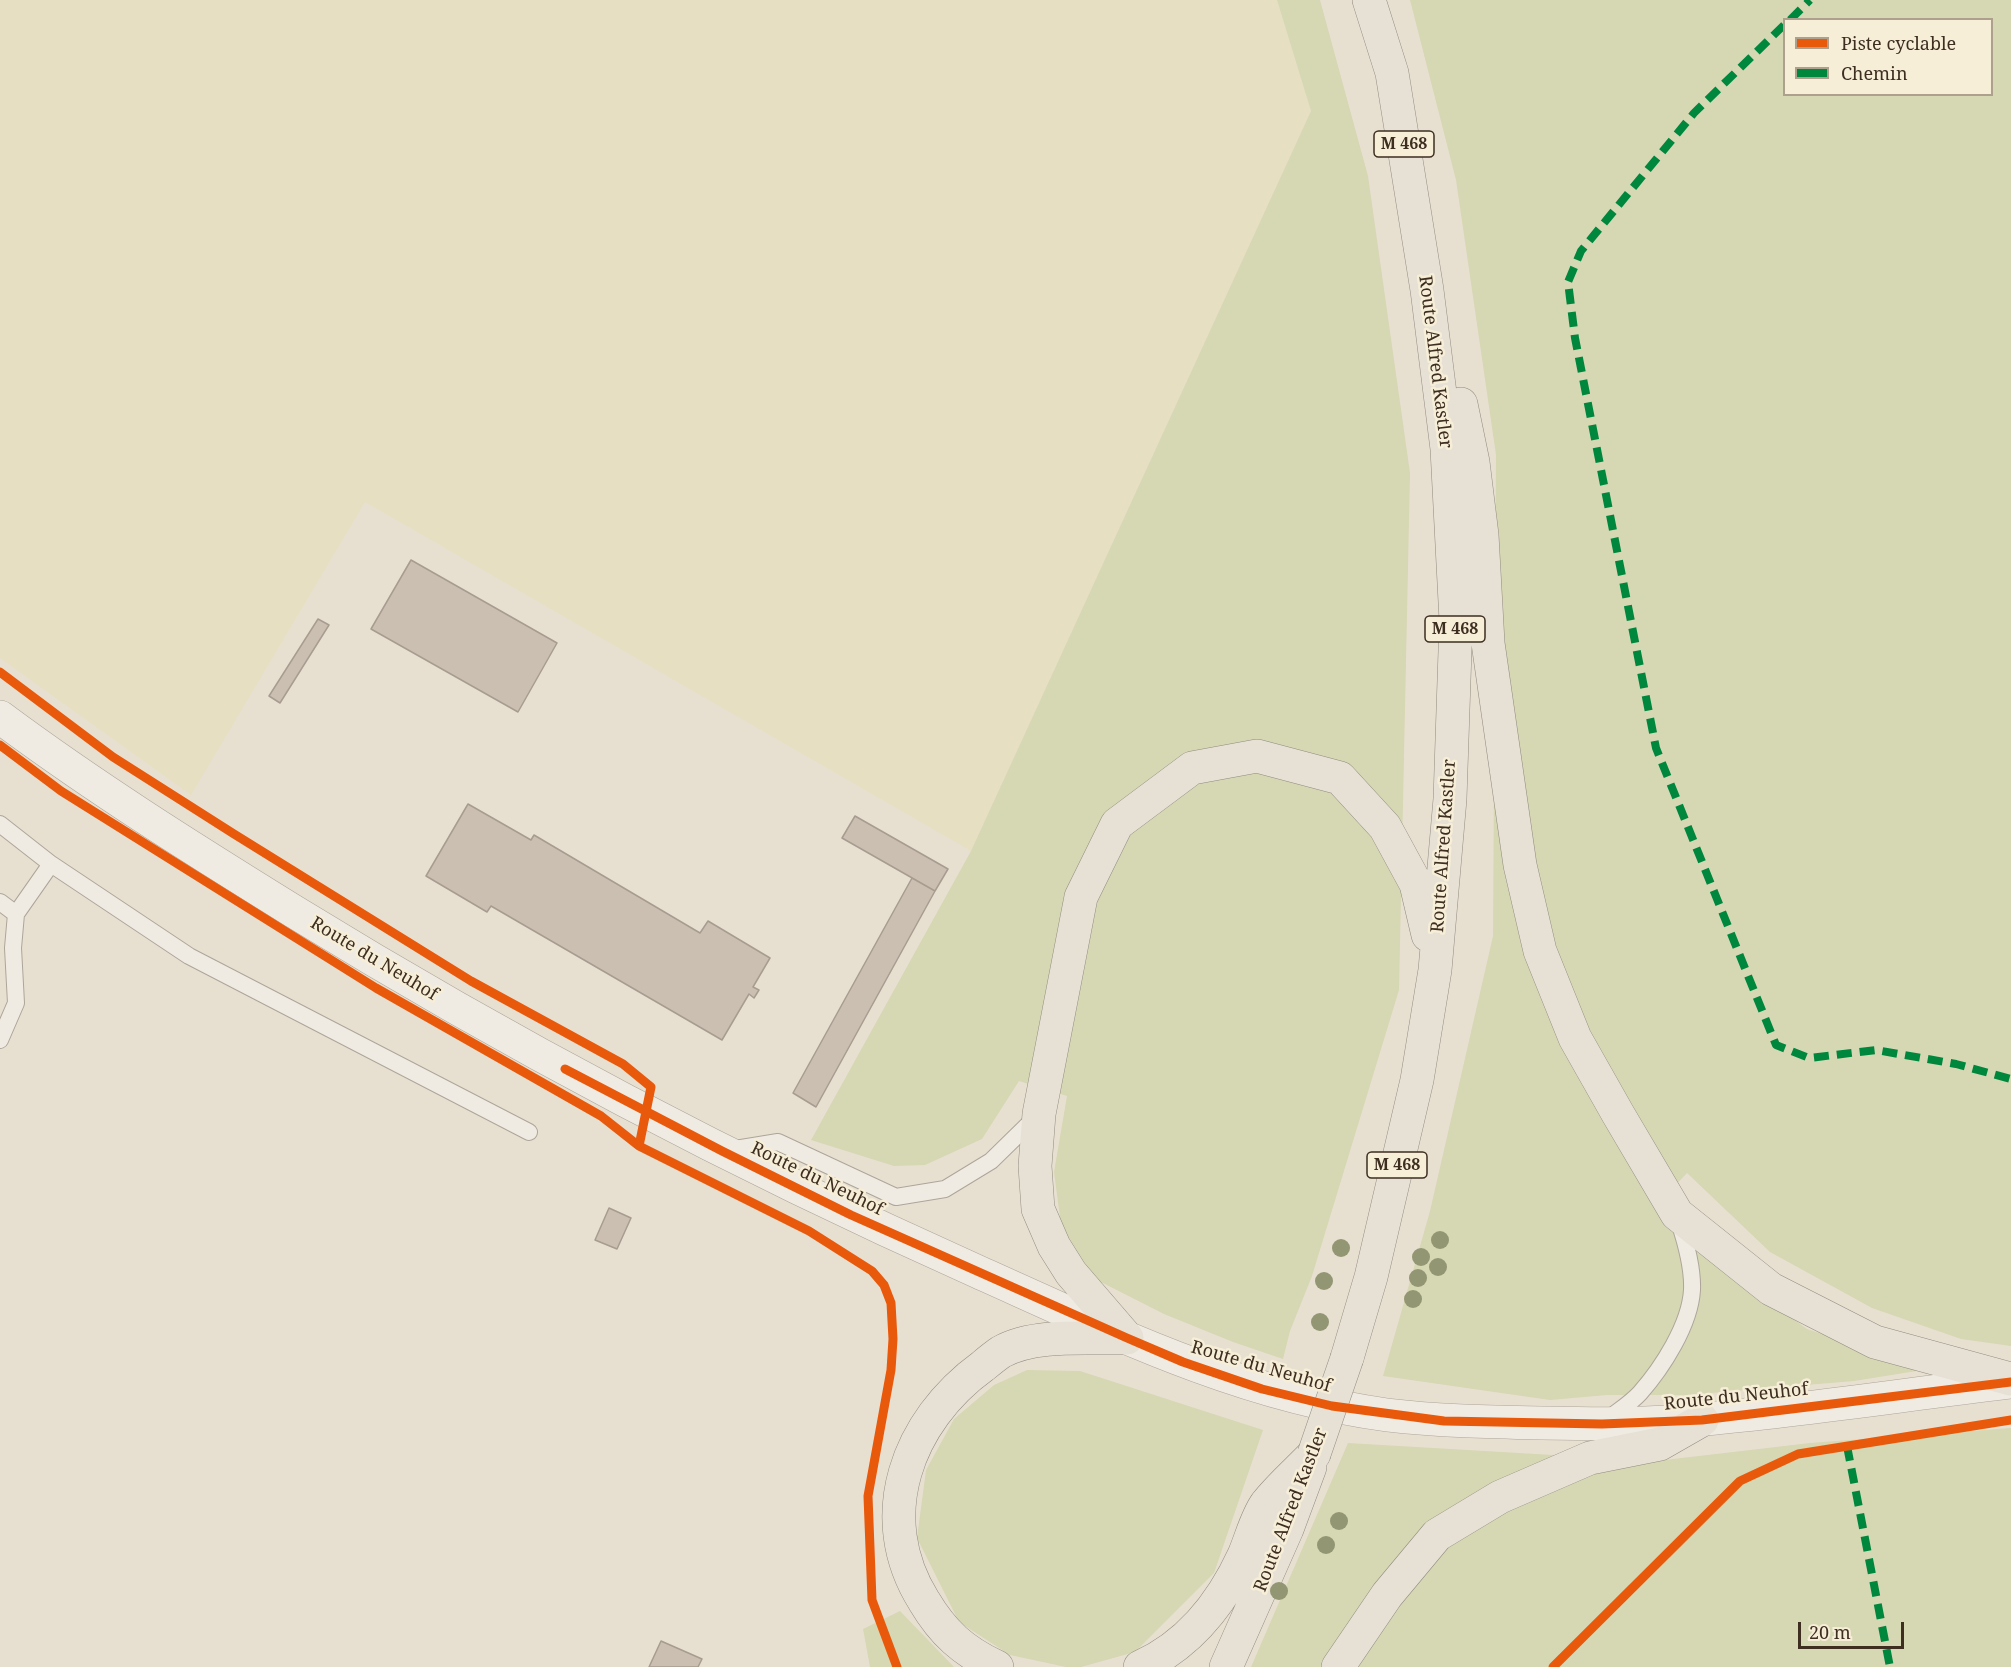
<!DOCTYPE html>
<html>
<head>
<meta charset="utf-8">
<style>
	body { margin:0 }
	#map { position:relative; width:2011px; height:1667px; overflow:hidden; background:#e7e0d1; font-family:"Noto Serif",serif }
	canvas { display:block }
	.legend { position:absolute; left:1783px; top:18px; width:210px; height:78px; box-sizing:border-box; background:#f7eed8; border:2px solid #ada18e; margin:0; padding:8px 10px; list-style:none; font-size:18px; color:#3d2e20 }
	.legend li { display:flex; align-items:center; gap:12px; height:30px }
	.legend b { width:30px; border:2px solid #ada18e }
	.scale { position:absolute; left:1798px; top:1622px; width:106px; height:27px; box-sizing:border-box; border:3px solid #3d2e20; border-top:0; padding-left:8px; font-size:18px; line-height:21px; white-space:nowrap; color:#3d2e20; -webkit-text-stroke:4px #f7eed8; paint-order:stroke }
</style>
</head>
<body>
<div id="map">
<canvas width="2011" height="1667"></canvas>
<ul class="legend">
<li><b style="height:8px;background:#e8590c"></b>Piste cyclable</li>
<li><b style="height:8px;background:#00873e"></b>Chemin</li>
</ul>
<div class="scale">20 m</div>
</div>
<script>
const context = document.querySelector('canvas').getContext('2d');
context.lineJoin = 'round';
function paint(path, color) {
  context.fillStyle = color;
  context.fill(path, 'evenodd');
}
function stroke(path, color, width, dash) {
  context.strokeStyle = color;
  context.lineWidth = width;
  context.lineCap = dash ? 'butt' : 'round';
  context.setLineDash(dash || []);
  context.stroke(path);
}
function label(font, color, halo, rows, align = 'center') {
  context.font = font + ' "Noto Serif",serif';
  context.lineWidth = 5;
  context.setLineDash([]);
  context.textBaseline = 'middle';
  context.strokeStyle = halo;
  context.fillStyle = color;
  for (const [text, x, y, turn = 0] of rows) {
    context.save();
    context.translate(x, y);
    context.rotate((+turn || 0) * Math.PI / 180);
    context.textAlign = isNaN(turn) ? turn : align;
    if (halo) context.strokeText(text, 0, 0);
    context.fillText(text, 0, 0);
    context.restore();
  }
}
paint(new Path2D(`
	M0 0H1277L1311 111 971 851 365 502 191 795 0 658Z`), '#e6dfc2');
paint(new Path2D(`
	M1277 0H1320L1368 176 1410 473 1399 990 1312 1276 1290 1331 1283 1359 1233 1342 1164 1314 1095 1279 1061 1225 1054 1172 1067 1096 1019 1081 982 1139 925 1165 894 1166 811 1140 971 851 1311 111Z
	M1410 0H2011V1346L1961 1339 1872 1308 1770 1252 1687 1173 1658 1204 1675 1236 1704 1255 1807 1329 1929 1369 1854 1381 1687 1395H1607L1550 1400 1383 1376 1430 1211 1493 936 1496 455 1456 180ZM1784 20H1992V94H1784Z
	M1027 1370 1080 1371 1263 1430 1214 1573 1135 1652 1081 1667H1066L1010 1655 959 1622 917 1538 926 1470 954 1419 994 1385Z
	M2011 1428V1667H1251L1348 1443 1656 1461 1810 1443Z
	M900 1611 954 1667H870L863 1629Z`), '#d6d7b3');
const building = new Path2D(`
	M411 560 557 643 518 712 371 629Z
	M318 619 329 625 280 703 269 696Z
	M468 804 531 840 534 835 700 933 708 921 770 958 753 987 759 990 754 998 749 994 722 1040 491 906 487 912 426 876Z
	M855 816 948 869 935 891 842 838Z
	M912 878 935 891 816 1107 793 1093Z
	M609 1208 631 1218 617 1249 595 1240Z
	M661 1641 702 1659 698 1667H649Z`);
paint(building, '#cbbfb2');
stroke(building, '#a89c90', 1.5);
const service = new Path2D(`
	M0 824 51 864
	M0 902 16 914
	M0 1040 16 1003 13 948 16 914 51 864 189 956 529 1132
	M729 1150 778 1142 896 1197 945 1189 991 1161 1036 1117
	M1607 1420C1618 1411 1631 1403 1640 1393 1662 1368 1690 1325 1692 1290 1693 1267 1686 1243 1679 1222`);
const tertiary = new Path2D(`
	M0 717C94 787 193 849 293 911 512 1046 739 1165 974 1270 1108 1330 1239 1395 1387 1415 1438 1421 1489 1422 1541 1423 1595 1424 1651 1425 1705 1419 1807 1410 1909 1394 2011 1382`);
const primary = new Path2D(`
	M1461 404 1473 462 1482 535 1488 643 1520 865 1540 951 1575 1038 1618 1114 1677 1214 1771 1289 1875 1342 2011 1379
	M1127 1338 1071 1273 1054 1246 1038 1209 1035 1166 1039 1114 1081 897 1117 824 1192 768 1257 756 1340 778 1385 827 1416 884 1428 935
	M1347 1358 1371 1277 1417 1080 1435 970 1450 799 1456 621 1447 449 1427 290 1392 73 1369 0
	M997 1667C963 1651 943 1633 924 1601 871 1517 907 1421 983 1366 989 1361 995 1356 1001 1352 1035 1333 1088 1339 1127 1338
	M1140 1667C1189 1645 1222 1603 1244 1555 1251 1539 1256 1518 1266 1504 1280 1486 1299 1470 1314 1454
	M1226 1667 1287 1529 1310 1467
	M1338 1667 1387 1595 1437 1535 1500 1497 1590 1458 1660 1444 1702 1420`);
stroke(service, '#ada599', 18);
stroke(tertiary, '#ada599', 34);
stroke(primary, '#928b80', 34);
stroke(service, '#efebe3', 16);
stroke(tertiary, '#efebe3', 33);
stroke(primary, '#e6e1d4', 33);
const primaryBridge = new Path2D(`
	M1314 1454 1347 1358`);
stroke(primaryBridge, '#928b80', 34, []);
stroke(primaryBridge, '#e6e1d4', 33);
stroke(new Path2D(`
	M1790 20 1810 0
	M1784 25 1694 113 1581 251 1568 282 1575 338 1656 748 1776 1045 1809 1058 1876 1050 1956 1064 2011 1079
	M1847 1446 1890 1667`), '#00873e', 8, [15, 8]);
stroke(new Path2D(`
	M0 672 113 757 234 834 471 981 623 1064 651 1087 639 1146
	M0 745 61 791 376 988 601 1116 639 1146 809 1231 872 1271 884 1285 891 1303 893 1339 891 1370 868 1496 872 1600 897 1667
	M565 1069 722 1151 851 1215 1127 1338 1183 1362 1262 1389 1332 1406 1444 1421 1602 1424 1702 1420 2011 1382
	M1553 1667 1740 1481 1798 1454 2011 1420`), '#e8590c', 9);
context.fillStyle = '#929673';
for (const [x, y] of [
	[1440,1240],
	[1341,1248],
	[1421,1257],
	[1438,1267],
	[1418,1278],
	[1324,1281],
	[1413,1299],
	[1320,1322],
	[1339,1521],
	[1326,1545],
	[1279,1591]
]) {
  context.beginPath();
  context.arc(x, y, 9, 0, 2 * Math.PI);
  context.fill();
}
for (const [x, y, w] of [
	[1404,144,60],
	[1455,629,60],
	[1397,1165,60]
]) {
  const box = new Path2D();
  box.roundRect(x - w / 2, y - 13, w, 26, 4.5);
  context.fillStyle = '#f7eed8';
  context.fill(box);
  stroke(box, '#3d2e20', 1.5);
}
label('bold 16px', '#3d2e20', null, [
	["M 468",1404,144],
	["M 468",1455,629],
	["M 468",1397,1165]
]);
label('18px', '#3d2e20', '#f7eed8', [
	["Route Alfred Kastler",1435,362,83],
	["Route Alfred Kastler",1444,846,-86],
	["Route du Neuhof",374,959,31],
	["Route du Neuhof",817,1179,26],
	["Route du Neuhof",1261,1367,16],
	["Route du Neuhof",1736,1397,-6],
	["Route Alfred Kastler",1291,1510,-69]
]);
</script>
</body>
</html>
